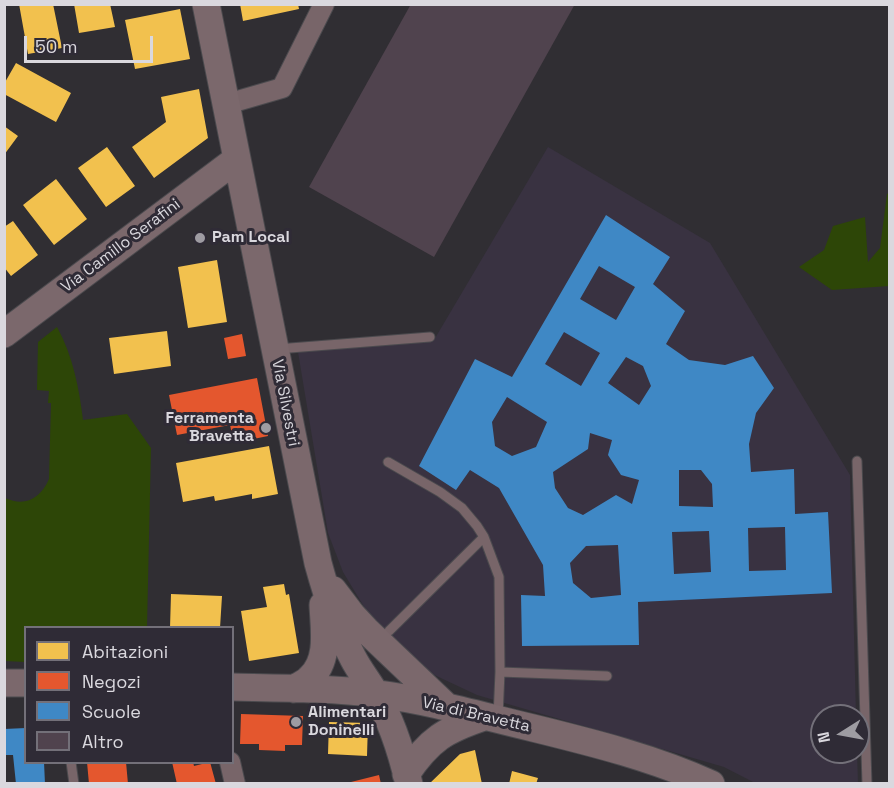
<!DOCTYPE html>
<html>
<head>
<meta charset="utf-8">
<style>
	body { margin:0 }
	#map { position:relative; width:894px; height:788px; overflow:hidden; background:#302e33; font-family:"Space Grotesk",sans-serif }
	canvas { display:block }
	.frame { position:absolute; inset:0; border:6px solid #dad8de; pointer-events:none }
	.legend { position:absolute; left:24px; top:626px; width:210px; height:138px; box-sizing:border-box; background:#2f2b36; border:2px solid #737079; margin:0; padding:8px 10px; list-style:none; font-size:18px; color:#dad8de }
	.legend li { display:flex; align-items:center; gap:12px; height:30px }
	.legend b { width:30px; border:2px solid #737079 }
	.north { position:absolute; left:810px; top:704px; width:60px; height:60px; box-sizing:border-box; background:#2f2b36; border:2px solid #737079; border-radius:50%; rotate:259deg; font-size:16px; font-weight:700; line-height:24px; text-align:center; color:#dad8de }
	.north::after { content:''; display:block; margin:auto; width:21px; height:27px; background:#9e9ca2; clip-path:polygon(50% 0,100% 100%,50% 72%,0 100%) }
	.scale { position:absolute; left:24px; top:36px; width:129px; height:27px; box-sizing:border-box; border:3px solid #dad8de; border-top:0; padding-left:8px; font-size:18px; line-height:21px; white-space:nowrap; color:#dad8de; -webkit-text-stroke:4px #2f2b36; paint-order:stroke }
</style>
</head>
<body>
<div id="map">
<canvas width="894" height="788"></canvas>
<div class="frame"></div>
<ul class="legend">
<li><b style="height:16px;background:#f2c14e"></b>Abitazioni</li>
<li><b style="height:16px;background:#e4572e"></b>Negozi</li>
<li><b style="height:16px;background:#3f88c5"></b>Scuole</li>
<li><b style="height:16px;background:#50434e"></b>Altro</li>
</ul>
<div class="north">N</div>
<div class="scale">50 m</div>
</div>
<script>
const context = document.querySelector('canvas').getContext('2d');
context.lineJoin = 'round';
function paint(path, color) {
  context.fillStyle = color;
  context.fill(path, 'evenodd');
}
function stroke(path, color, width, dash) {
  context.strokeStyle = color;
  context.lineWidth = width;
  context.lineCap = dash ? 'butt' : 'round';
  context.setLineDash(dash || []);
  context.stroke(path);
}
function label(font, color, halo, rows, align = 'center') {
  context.font = font + ' "Space Grotesk",sans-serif';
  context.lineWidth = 6;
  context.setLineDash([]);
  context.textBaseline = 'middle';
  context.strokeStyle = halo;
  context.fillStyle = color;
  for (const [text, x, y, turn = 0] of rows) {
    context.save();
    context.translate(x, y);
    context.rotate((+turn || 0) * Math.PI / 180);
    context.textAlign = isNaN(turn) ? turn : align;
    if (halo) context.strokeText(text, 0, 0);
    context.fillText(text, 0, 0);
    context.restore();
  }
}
paint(new Path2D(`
	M548 147 710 243 850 475 856 716H822V752H857L858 783H755L724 767 477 695 428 672 372 620 343 572 328 533 298 352 434 340Z`), '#393241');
paint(new Path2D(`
	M889 193V286L832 290 799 267 824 250 833 226 865 217 868 262 880 248 887 194Z
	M57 327C73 356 79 388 83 420L127 414 151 448 147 627 26 628 25 662 5 661V498C25 507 40 499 49 479L51 403H48L49 391 37 390 38 342Z`), '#2d4607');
paint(new Path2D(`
	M19 4H53L62 48 28 54Z
	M74 4H110L115 27 79 33Z
	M240 4H298L299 9 243 21Z
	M180 9 190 59 135 69 125 20Z
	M16 63 71 93 56 122 4 94V84Z
	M199 89 208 138 154 178 132 147 166 122 161 97Z
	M4 126 18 136 4 155Z
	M107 147 135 186 106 207 78 168Z
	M56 179 87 219 54 245 23 205Z
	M13 221 38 255 11 276 4 267V227Z
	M217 260 227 322 188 328 178 267Z
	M167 331 171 366 114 374 109 338Z
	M269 446 278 494 252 499V494L215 501 214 496 183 502 176 463Z
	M284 584 286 595 289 594 299 653 249 661 241 611 267 607 263 587Z
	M171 594 222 596 220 628H170Z
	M329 722 368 723 367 756 328 754Z
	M475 750 482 784H429L460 754Z
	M512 771 538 778 536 784H509Z`), '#f2c14e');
paint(new Path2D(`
	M242 334 246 356 228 359 224 338Z
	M257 378 268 436 234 443 230 425 177 435 169 395Z
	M241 714 303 716 302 745H285V751L259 750V744H240Z
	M87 762H126L128 784H89Z
	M172 762H193L194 766 210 762 216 784H177Z
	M379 775 381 784H347V783Z`), '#e4572e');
paint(new Path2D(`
	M606 215 670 257 653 284 685 311 666 344 689 360 725 365 753 356 774 388 756 413 749 444 751 472 794 469 795 514 828 512 832 593 638 602 639 645 522 646 521 595 545 596 543 565 499 488 470 470 456 490 419 466 475 359 512 377ZM599 266 635 287 616 320 580 299ZM564 332 600 353 581 386 545 364ZM626 357 643 366 651 386 639 405 608 383ZM507 397 547 422 536 447 512 456 495 446 492 422ZM590 433 612 440 608 455 621 475 639 480 632 504 616 495 583 515 568 508 555 488 553 472 588 449ZM679 470H701L712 484 713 507 679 506ZM785 527 786 570 749 571 748 528ZM709 531 711 572 674 574 672 532ZM618 545 621 595 591 598 573 583 570 563 586 546Z
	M26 728V762H44L45 784H16L13 755H4V729Z`), '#3f88c5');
paint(new Path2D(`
	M411 4H575L434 257 309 187Z`), '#50434e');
const lane = new Path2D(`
	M277 349 430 337
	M857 461 867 784
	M388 462 440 492 462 508 477 526 484 537 499 577 500 672 498 717
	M389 631 484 537
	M500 672 607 676
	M71 762 74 784`);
const street = new Path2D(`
	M227 104 282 88 324 4
	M230 762 235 784`);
const secondary = new Path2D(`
	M206 4 318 563C327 596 337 628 353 658 359 670 368 681 375 693 391 719 402 754 409 784
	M4 334 237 159
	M333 590 352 615 366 630 447 707
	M4 683H26
	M232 687C281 688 330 688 378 694 431 701 482 716 533 728 594 743 654 758 711 784
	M294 689C299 685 306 683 310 678 330 660 324 629 323 605
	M406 774C430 739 445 730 484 717`);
stroke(lane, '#4b4a4e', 11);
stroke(street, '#4b4a4e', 22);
stroke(secondary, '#4b4a4e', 29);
stroke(lane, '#786569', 9);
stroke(street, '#786569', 20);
stroke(secondary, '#7b686c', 27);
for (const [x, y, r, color] of [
	[200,238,6,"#9e9ca2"],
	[266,428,6,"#9e9ca2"],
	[296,722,6,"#9e9ca2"]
]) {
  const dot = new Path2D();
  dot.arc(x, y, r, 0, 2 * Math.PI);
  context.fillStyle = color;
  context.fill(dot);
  stroke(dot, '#2f2b36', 2);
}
label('bold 16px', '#dad8de', '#2f2b36', [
	["Pam Local",212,238],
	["Ferramenta",254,419,"right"],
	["Bravetta",254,437,"right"],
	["Alimentari",308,713],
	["Doninelli",308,731]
], 'left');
label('16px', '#dad8de', '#2f2b36', [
	["Via Camillo Serafini",121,246,-37],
	["Via Silvestri",285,403,79],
	["Via di Bravetta",476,715,13]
]);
</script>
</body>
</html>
